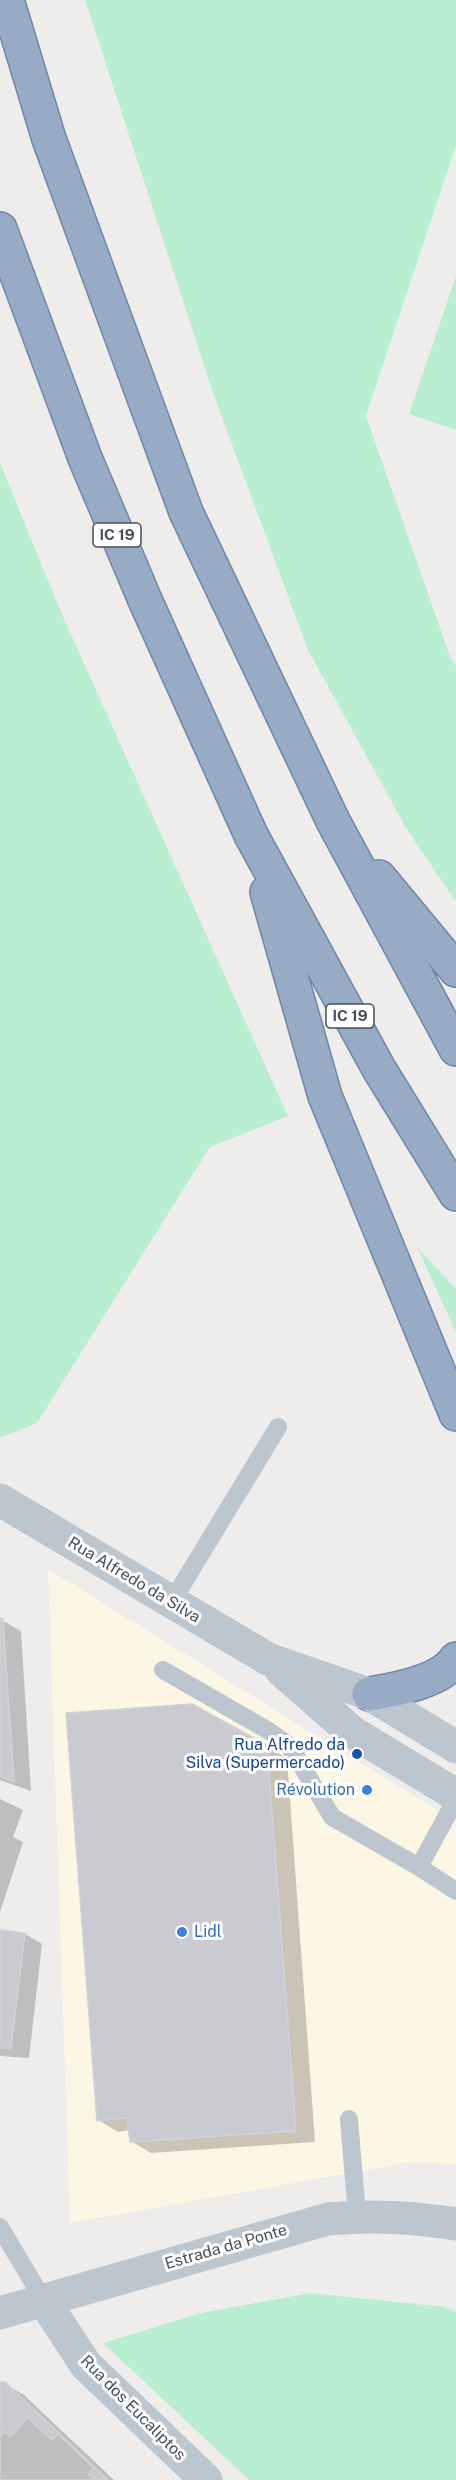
<!DOCTYPE html>
<html>
<head>
<meta charset="utf-8">
<style>
	body { margin:0 }
	canvas { display:block; background:#efecec }
</style>
</head>
<body>
<canvas width="456" height="2480"></canvas>
<script>
const context = document.querySelector('canvas').getContext('2d');
context.lineJoin = 'round';
function paint(path, color) {
  context.fillStyle = color;
  context.fill(path, 'evenodd');
}
function stroke(path, color, width, dash) {
  context.strokeStyle = color;
  context.lineWidth = width;
  context.lineCap = dash ? 'butt' : 'round';
  context.setLineDash(dash || []);
  context.stroke(path);
}
function label(font, color, halo, rows, align = 'center') {
  context.font = font + ' "Public Sans",sans-serif';
  context.lineWidth = 6;
  context.setLineDash([]);
  context.textBaseline = 'middle';
  context.strokeStyle = halo;
  context.fillStyle = color;
  for (const [text, x, y, turn = 0] of rows) {
    context.save();
    context.translate(x, y);
    context.rotate((+turn || 0) * Math.PI / 180);
    context.textAlign = isNaN(turn) ? turn : align;
    if (halo) context.strokeText(text, 0, 0);
    context.fillText(text, 0, 0);
    context.restore();
  }
}
paint(new Path2D(`
	M48 1569 456 1822V2164L411 2162 70 2223Z`), '#fcf6e4');
paint(new Path2D(`
	M85 0H456V146L366 416 451 659 456 666V902L406 828 308 650 213 393Z
	M456 276V430L409 414Z
	M0 463 64 619 288 1116 210 1147 37 1423 0 1438Z
	M417 1247 456 1289V1332Z
	M310 2293 445 2307 456 2312V2480H249L103 2343 201 2313Z`), '#b9efd0');
paint(new Path2D(`
	M0 1619 21 1631 31 1791 0 1780Z
	M192 1705 287 1758 315 2142 151 2153 131 2141 130 2130 118 2132 98 2120Z
	M0 1799 23 1810 13 1837 23 1842 0 1912Z
	M0 1931 25 1934 42 1944 29 2058 0 2056Z
	M0 2383H4L24 2395 114 2480H0Z`), '#0003');
const building = new Path2D(`
	M0 1618 3 1619 14 1782 0 1777Z
	M192 1704 267 1745 296 2131 130 2142 127 2118 97 2121 66 1713Z
	M0 1930 25 1933 11 2048H0Z
	M0 2382H5L108 2480H0Z
	M28 2418 52 2440 58 2434 94 2468 88 2474 95 2480H0V2437L5 2432 10 2437Z`);
paint(building, '#c9cbd1');
stroke(building, '#d0d2d8', 1.5);
const trunk = new Path2D(`
	M7 0 49 139 186 512 333 821 456 1049
	M0 229 85 458 145 600 251 835 379 1069 456 1194
	M379 877 456 970
	M267 892 325 1096 456 1414
	M369 1694C394 1690 441 1682 456 1659`);
stroke(trunk, '#6e87a8', 36);
stroke(new Path2D(`
	M171 1603 278 1427
	M163 1670 269 1731 286 1743 296 1756 332 1817 419 1867 456 1891
	M419 1867 456 1799
	M349 2119 357 2216
	M0 2227 44 2301`), '#bcc6cf', 18);
stroke(new Path2D(`
	M44 2301 86 2365 206 2480`), '#bcc6cf', 33);
stroke(new Path2D(`
	M0 1500 268 1659 369 1694 456 1747
	M281 1670 352 1732 456 1795
	M0 2313 328 2219C371 2215 414 2217 456 2224`), '#bcc6cf', 33);
stroke(trunk, '#97abc4', 33);
for (const [x, y, r, color] of [
	[357,1754,6,"#1a4fb4"],
	[367,1790,6,"#3f7fe0"],
	[182,1932,6,"#3f7fe0"]
]) {
  const dot = new Path2D();
  dot.arc(x, y, r, 0, 2 * Math.PI);
  context.fillStyle = color;
  context.fill(dot);
  stroke(dot, '#fff', 2);
}
for (const [x, y, w] of [
	[117,535,48],
	[350,1016,48]
]) {
  const box = new Path2D();
  box.roundRect(x - w / 2, y - 12, w, 24, 4.5);
  context.fillStyle = '#fff';
  context.fill(box);
  stroke(box, '#444f5a', 1.5);
}
label('bold 15px', '#444f5a', null, [
	["IC 19",117,535],
	["IC 19",350,1016]
]);
label('16px', '#444f5a', '#fff', [
	["Rua Alfredo da Silva",134,1580,31],
	["Estrada da Ponte",226,2247,-16],
	["Rua dos Eucaliptos",133,2408,45]
]);
label('16px', '#164399', '#fff', [
	["Rua Alfredo da",345,1745],
	["Silva (Supermercado)",345,1763]
], 'right');
label('16px', '#366cbe', '#fff', [
	["Révolution",355,1790],
	["Lidl",194,1932,"left"]
], 'right');
</script>
</body>
</html>
